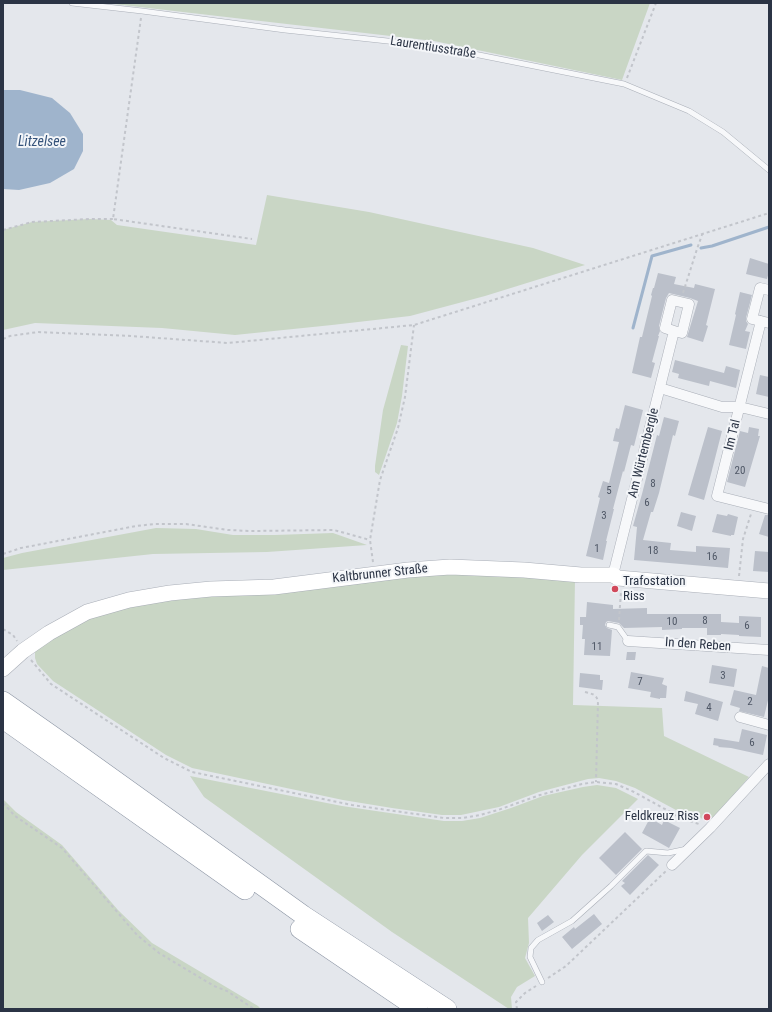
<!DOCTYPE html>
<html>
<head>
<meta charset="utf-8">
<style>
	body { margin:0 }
	#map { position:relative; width:772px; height:1012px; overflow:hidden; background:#e4e7ec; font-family:"Roboto Condensed",sans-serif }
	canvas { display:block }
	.frame { position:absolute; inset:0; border:4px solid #2b3445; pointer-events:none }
</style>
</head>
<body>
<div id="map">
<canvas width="772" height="1012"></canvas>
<div class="frame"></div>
</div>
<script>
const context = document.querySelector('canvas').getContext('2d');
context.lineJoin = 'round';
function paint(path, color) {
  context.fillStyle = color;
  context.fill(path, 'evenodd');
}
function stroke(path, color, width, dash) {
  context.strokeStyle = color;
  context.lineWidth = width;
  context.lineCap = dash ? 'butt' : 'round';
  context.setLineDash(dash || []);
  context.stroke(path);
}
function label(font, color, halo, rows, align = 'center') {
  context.font = font + ' "Roboto Condensed",sans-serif';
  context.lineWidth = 4;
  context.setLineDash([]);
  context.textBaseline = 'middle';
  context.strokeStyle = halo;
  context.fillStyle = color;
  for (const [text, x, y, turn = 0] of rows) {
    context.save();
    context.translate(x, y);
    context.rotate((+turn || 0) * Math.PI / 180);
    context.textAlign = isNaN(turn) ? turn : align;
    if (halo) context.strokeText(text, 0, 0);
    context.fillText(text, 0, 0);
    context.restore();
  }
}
paint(new Path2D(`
	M105 3H650L622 80 434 41Z
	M267 195 369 212 533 248 585 265 485 296 410 316 332 325 235 335 162 328 35 323 3 330V230L32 222 90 219 111 220 117 225 256 245Z
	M401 345 408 346 402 396 397 423 379 475 375 472V466L383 410Z
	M156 528 196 529 233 535H275L333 533 367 545 267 552 153 554 3 570V558L22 553Z
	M452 573 575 579 573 705 662 708 664 736 749 777 716 816 707 819 689 817 635 788 616 781 599 778 588 779 539 792 499 807 461 815H442L392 808 343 800 192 768 166 755 53 681 37 664 35 658V649L90 618 130 606 171 598 377 581Z
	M190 776 342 806 444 821H462L480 818 511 808 543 796 583 787 597 785 616 788 638 799 582 855 528 918 529 943 525 958 535 976 517 987 511 997 512 1009H509L392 932 204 797Z
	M3 799 16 812 62 845 118 910 152 943 258 1006 261 1009H3Z`), '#c9d6c5');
paint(new Path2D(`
	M3 90H20L52 98 70 113 83 134V151L74 169 50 183 19 190 3 189Z`), '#9fb4cc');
stroke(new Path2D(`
	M701 248 712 246 769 227
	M633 328 652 256 691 245`), '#9fb4cc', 3);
paint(new Path2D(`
	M750 258 769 264V272L767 279 746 274Z
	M658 273 676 277 674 284 694 288 695 284 715 289 706 325 708 326 703 342 687 337 698 301 690 298 669 293 666 298 659 326 660 331 658 336H659L652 362 655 363 651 378 632 373 640 337H642L652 296 651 295 653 288H654Z
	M740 292 752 295 746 318V321L748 324 745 331 750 332 746 349 729 345 736 315 735 314Z
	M675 360 724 373 726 366 740 370 736 388 710 381 709 386 678 378 679 374 672 372Z
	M760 375 769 377V397L756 394Z
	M625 405 643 410 634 446 631 445 624 472 623 471 613 509H614L606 541H607L603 560 586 556 600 498 598 497 603 481 609 483 619 442 613 441 616 428 619 429Z
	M664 417 679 421 675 436 673 435 659 493 653 512H651L643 540 671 543 670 550 696 552V546L730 548 728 568 634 560 637 527 633 526 642 494 657 435 659 436Z
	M708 427 722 431 711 474 704 500 688 495Z
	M749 427 759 429 758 436H760L745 487 727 482 740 431 748 433Z
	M681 512 696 516 692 531 677 526Z
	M717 514 727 516 728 514 738 517 734 535H731V536L712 532Z
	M765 515H769V537L759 534Z
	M755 551 769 552V572L753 571Z
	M587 602 613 605V609L647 608V614H721V622L739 623V616L761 617V637L739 636V635L721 634V635H707V628H682V629L662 630V627L624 628 619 623 608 621 606 622 605 625 607 628 612 630 610 656 584 655 585 639H582L583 625H580V617H586Z
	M627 652H636L635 660H626Z
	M712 665 737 669 734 687 709 683Z
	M762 666 769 668V696L764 717 739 711 740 708 730 705 734 690 756 695Z
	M631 672 664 678 662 684 667 686 666 698H660V699L650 697 651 692 628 688Z
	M580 673 600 675V680H603L602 690 579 687Z
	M686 691 723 702 718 721 695 714 698 704 684 701Z
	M742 729 767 735 763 755 731 748 718 747 719 746 713 745 714 738 739 742Z
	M650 818 662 825 664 820 680 828 669 848 642 833Z
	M625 832 642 849 616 875 599 858Z
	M648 855 659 865 630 895 621 886 625 883 622 881Z
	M594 914 602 924 572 949 562 937 574 927 575 929Z
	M548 915 554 922 542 931 537 923Z`), '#bbc0ca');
const lane = new Path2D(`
	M72 3 142 11 285 30 434 46 624 84 689 111 723 132 769 170
	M609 625 618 627 628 641
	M542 982 530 957 531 948 538 940 572 921 611 886 646 851 668 853 687 849`);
const street = new Path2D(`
	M769 290 760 288 752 319 769 323
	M761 321 717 496 769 509
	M660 388 722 407H740L769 414
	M613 575 674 331 682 333 689 304 672 300 665 328 674 331
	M628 641 769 650
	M740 717 769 725
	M672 865 710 828 769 764`);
const secondary = new Path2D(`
	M3 669 23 651 49 633 87 612 129 600 170 593 211 589 274 587 408 570 450 567 524 570 581 575H613L618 578 769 591`);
const highway = new Path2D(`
	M3 701 70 748 303 915 447 1009
	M3 719 245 890
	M300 929 418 1009`);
stroke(lane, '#a9aeb7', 6);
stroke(street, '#a9aeb7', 11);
stroke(secondary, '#a9aeb7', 16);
stroke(highway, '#8b94a3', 20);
stroke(new Path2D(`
	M141 18 113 219 252 239
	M627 78 656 3
	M3 230 32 222 90 219H113
	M683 293 697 249 702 235
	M3 339 10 336 38 332 131 336 228 343 414 325 769 213
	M3 554 21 548 136 526 155 524H186L228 530 251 531 334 530 370 540
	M373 562 370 540 380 480 398 428 405 397 414 325
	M739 576 743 539 751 514
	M619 620 621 591
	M3 629 13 635 17 641
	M31 660 51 684 164 758 192 772 352 805 444 818H462L480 815 498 810 540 795 582 784 596 782 616 784 634 792 683 819 699 824
	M585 692C592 694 596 694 598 701L596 782
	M3 803 15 816 62 848 137 935 159 953 214 986 227 991 254 1009
	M548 978 566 966 666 871
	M517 1009 516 1002 525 993 536 986`), '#c2c5cb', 2, [3, 3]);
stroke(lane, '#f7f8fa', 5);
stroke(street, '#f7f8fa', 10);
stroke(secondary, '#fff', 15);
stroke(highway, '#fff', 19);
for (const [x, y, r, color] of [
	[615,589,4,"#d1495b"],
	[707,817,4,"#d1495b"]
]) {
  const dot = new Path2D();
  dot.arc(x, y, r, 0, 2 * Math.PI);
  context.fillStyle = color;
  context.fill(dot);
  stroke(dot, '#f4f6f9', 1.5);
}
label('11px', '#4f5766', null, [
	["20",740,471],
	["8",653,484],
	["5",609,491],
	["6",647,503],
	["3",604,516],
	["1",597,549],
	["18",653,551],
	["16",712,557],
	["8",705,621],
	["10",672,622],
	["6",747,626],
	["11",597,647],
	["3",723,676],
	["7",640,682],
	["2",750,702],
	["4",709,708],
	["6",752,743]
]);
label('13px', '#2b3445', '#f4f6f9', [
	["Laurentiusstraße",433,48,9],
	["Im Tal",733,435,-76],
	["Am Würtembergle",644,453,-76],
	["Kaltbrunner Straße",380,574,-6],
	["In den Reben",698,645,4]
]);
label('13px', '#2b3445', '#f4f6f9', [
	["Trafostation",623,582],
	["Riss",623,597],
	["Feldkreuz Riss",699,817,"right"]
], 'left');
label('italic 14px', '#34527a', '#f4f6f9', [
	["Litzelsee",42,142]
]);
</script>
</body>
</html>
